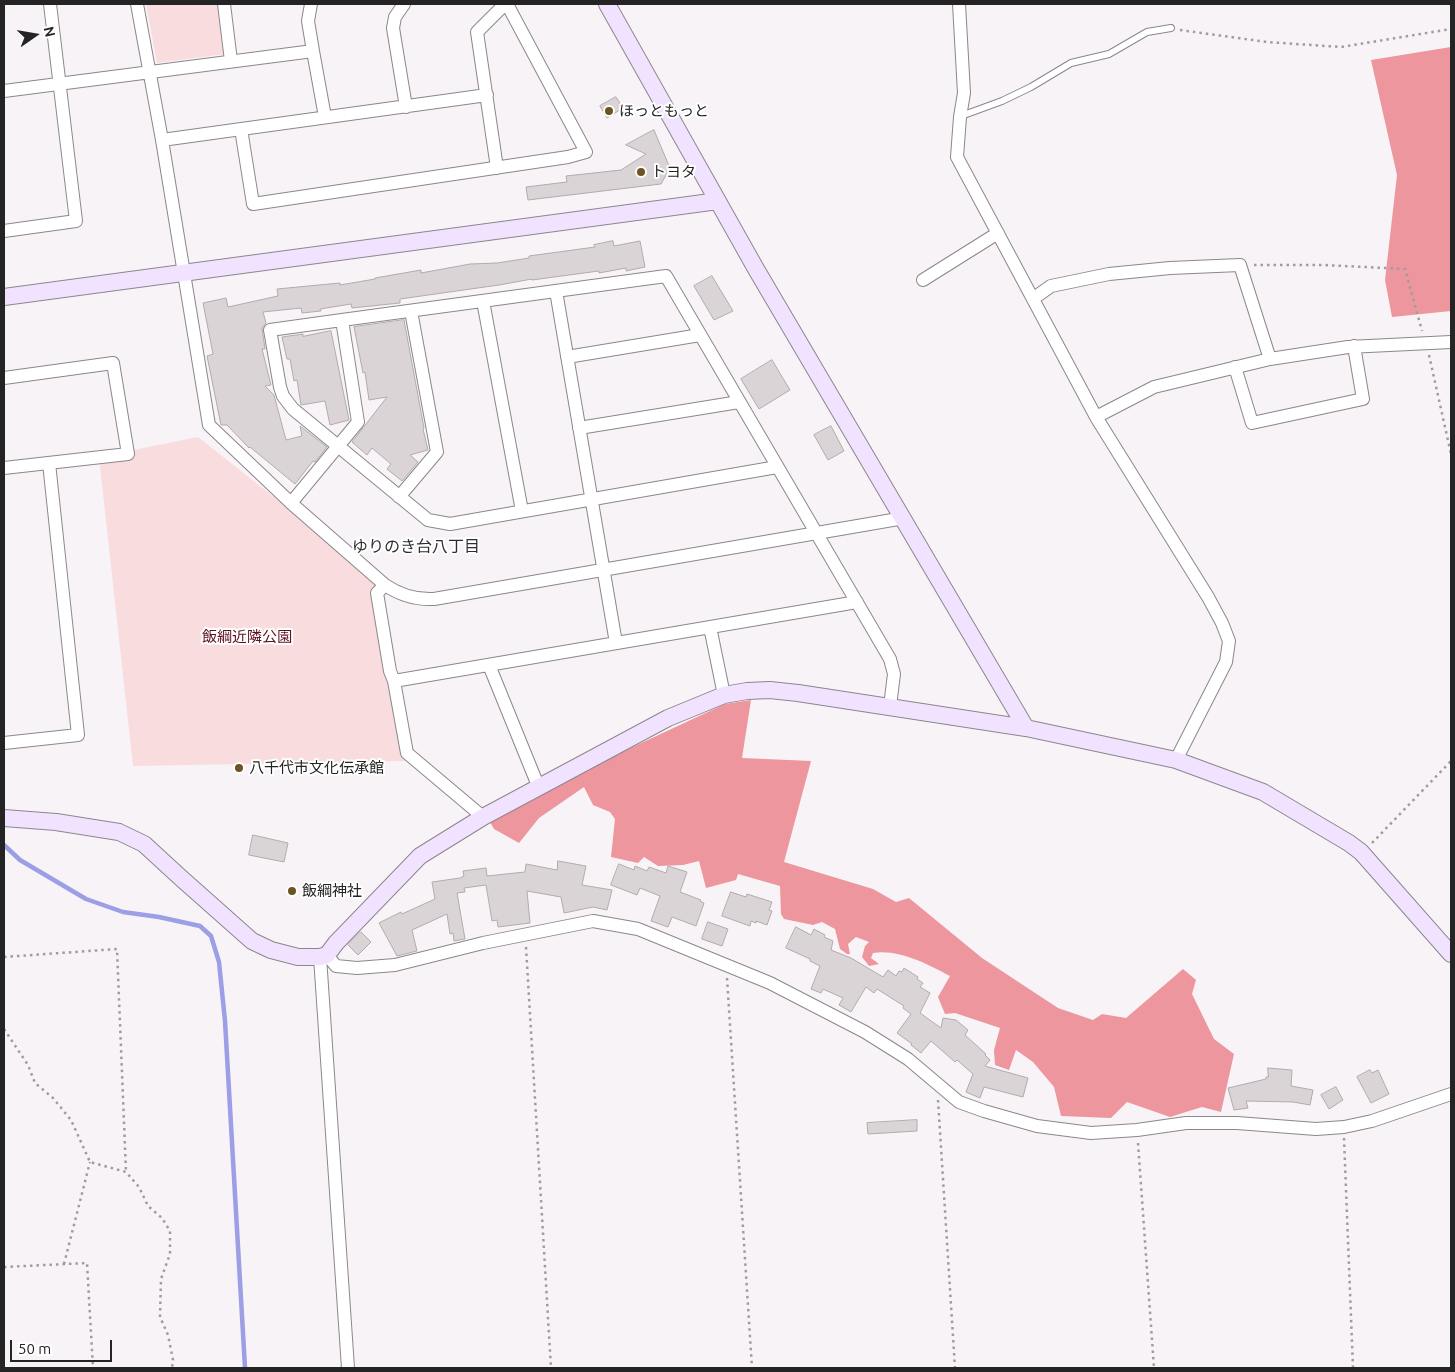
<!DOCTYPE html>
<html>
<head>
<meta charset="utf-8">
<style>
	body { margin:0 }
	#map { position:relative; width:1455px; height:1372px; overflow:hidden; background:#f8f3f7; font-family:Ubuntu,sans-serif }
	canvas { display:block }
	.frame { position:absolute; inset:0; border:5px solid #252425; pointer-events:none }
	.north { position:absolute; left:10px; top:10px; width:50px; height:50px; -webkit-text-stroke:4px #fff; paint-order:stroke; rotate:77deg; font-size:14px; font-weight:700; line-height:20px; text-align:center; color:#252425 }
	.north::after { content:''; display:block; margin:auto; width:18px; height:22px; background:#252425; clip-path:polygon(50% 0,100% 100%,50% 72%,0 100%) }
	.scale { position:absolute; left:10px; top:1340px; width:102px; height:22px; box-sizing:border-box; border:2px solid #252425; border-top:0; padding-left:6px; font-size:15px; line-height:18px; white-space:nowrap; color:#252425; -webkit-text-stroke:4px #fff; paint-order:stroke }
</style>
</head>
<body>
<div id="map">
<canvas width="1455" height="1372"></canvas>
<div class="frame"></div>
<div class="north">N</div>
<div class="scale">50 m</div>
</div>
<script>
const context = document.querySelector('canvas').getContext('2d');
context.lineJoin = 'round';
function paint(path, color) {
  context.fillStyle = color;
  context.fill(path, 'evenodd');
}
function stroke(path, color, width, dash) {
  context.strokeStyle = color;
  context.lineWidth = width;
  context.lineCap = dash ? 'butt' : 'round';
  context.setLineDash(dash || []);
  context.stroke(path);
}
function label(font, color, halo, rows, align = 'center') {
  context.font = font + ' Ubuntu,"Noto Sans JP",sans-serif';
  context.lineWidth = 4;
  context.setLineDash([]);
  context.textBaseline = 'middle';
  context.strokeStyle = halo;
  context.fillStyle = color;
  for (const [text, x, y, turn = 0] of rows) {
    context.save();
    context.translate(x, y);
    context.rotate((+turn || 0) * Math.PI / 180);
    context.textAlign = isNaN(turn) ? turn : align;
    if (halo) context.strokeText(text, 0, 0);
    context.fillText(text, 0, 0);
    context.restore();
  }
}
paint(new Path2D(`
	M146 4H218L225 54 157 63Z
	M198 437 385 585 375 592 405 761 133 766 99 457Z`), '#f9dcde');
paint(new Path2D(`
	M1451 47V311L1392 317 1385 280 1397 175 1371 60Z
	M751 700 742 758 811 761 784 862 873 889 896 902 909 898 982 958 1058 1008 1093 1020 1102 1014 1126 1018 1183 969 1196 980 1192 994 1214 1039 1234 1054 1221 1112 1202 1107 1170 1117 1127 1102 1111 1118 1061 1116 1054 1087 1033 1062 1016 1050 1009 1070 995 1065 994 1050 1000 1028 955 1013 945 1014 938 997 950 976C927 964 899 949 873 953L871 958 879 964 869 966 862 957 865 946 869 942 856 937 848 944 850 954H847L840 949 835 929 822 922 813 925 784 919 781 914 780 886 738 874 736 880 706 888 699 861 683 865 658 866 644 857 638 863 611 857 615 819 610 812 593 805 584 787 539 818 519 843 494 829 490 822 594 765 725 704Z`), '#ed969e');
stroke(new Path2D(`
	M4 845 20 860 86 899 123 912 159 917 200 926 211 936 219 962 225 1021 245 1368`), '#9c9ee6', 4.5);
const building = new Path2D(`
	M616 97 623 108 607 118 600 106Z
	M654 130 670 168 661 184 528 200 526 187 567 182 566 176 621 170 646 154 626 145Z
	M613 241 614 246 640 241 645 267 626 271V268L599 273V271L532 280V279L499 285 400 299V303L352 308 351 304 320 309 321 311 302 313 301 308 263 312 266 323 262 328 265 349H262L271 385 265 386 274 395 286 440 302 436 300 426 327 447 315 462 313 461 295 484 250 447 249 448 227 425H221L207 356 213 354 203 303 226 298 228 307 278 296 277 289 340 283V285L375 279V278L421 270V273L470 264 497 263 529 258V256L595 247 594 245Z
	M712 276 733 311 714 320 694 286Z
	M404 320 424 428 423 429 428 450 410 455 418 462 402 481 387 469 391 464 372 448 367 455 352 442 387 397 369 400 365 372 363 373 354 327Z
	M331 331 349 420 330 425 325 401 301 405 297 380 294 381 290 359H287L282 337 303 334V336Z
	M772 360 790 390 759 409 741 379Z
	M831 426 844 451 828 460 814 435Z
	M253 835 288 843 284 862 249 855Z
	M558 861 586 866 582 885 612 890 607 910 593 907 564 913 561 897 527 891 530 923 498 927 497 920 492 921 486 885 464 888 465 892 457 893 465 939 454 941 453 933 450 934 447 914 412 930 417 951 397 956 379 923 401 912 402 914 435 899 432 882 460 878 464 876 463 871 486 868 487 876 525 872 526 864 557 870Z
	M619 864 634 870 635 866 647 871 649 867 666 873 668 866 687 872 680 892 701 900 700 901 704 903 696 926 672 917 668 927 651 921 660 896 640 888 637 895 611 885Z
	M731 892 746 897 747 894 772 902 769 910 772 911 767 925 756 921V923L751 921 750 926 722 916Z
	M708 922 728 929 722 946 702 939Z
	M796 927 811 935 814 929 825 935 824 937 833 941 831 950 851 958 883 977 888 970 896 976 899 971 902 972 904 968 918 977 917 979 923 983 920 987 930 993 920 1013 941 1028 943 1018 956 1020 968 1030 965 1035 986 1054 985 1055 990 1060 985 1066 1028 1078 1023 1097 984 1087 980 1098 966 1092 973 1074 957 1060 955 1062 931 1041 921 1053 911 1045 912 1044 897 1033 911 1014 903 1008 904 1006 877 989 874 993 866 987 851 1012 839 1005 843 998 823 989 821 993 811 989 820 966 810 961V959L786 948Z
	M361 932 371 942 358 955 348 945Z
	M1268 1068 1292 1070 1291 1086 1313 1090 1310 1105 1293 1102 1246 1101 1248 1108 1234 1110 1228 1088 1266 1079V1077H1268Z
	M1370 1070 1372 1073 1378 1070 1389 1094 1371 1103 1357 1077Z
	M1336 1087 1343 1100 1329 1109 1321 1095Z
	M917 1120V1131L868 1134 867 1123Z`);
paint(building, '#dad4d6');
stroke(building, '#b1abad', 1);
const lane = new Path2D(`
	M961 116 1002 101 1031 87 1071 63 1109 54 1147 32 1171 28`);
const street = new Path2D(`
	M137 4 162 140 209 425 291 503 385 585C400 595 415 600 434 599L904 518
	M224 4 231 61
	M311 4 308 21 313 51
	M404 4 395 17 393 28 406 107
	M959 4 964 93 960 117 957 157 1096 417 1208 597 1222 623 1229 641 1226 662 1176 760
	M4 91 313 51 325 117
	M241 129 253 204 568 157 586 152 507 4
	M162 140 487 95
	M497 168 477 32 505 4
	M4 231 76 221 50 4
	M923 280 998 233
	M556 291 616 643
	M1034 298 1051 286 1109 274 1170 268 1240 265 1270 359
	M483 301 522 511
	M342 320 270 330 280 387 283 396 293 409 428 520 450 524 777 467
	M567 357 700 335
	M1235 367 1252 423 1363 399 1354 346
	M4 378 113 363 128 454 4 468
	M1096 417 1154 387 1270 359 1348 347 1451 342
	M579 428 739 402
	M399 497 437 452 411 311
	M291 503 358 422 342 320 666 276 890 659 894 674 890 706
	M385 585 377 593 390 671 394 681 407 753 483 817
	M710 627 724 695
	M489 665 539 788
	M394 681 857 602
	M4 743 78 735 49 463
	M327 955 336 966 357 968 395 965 483 943 593 921 638 929 770 983 865 1032 908 1059 959 1102 984 1111 1037 1126 1091 1133 1137 1130 1186 1123H1237L1316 1129 1344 1127 1372 1121 1451 1094
	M320 957 348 1368`);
const secondary = new Path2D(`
	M607 4 756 269 1026 728
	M4 297 718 201
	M4 818 56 822 119 832 144 844 181 878 252 941 271 950 298 957H320L327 955 336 943 420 856 483 817 668 718 724 695 747 691 770 690 798 693 1026 728 1176 760 1263 792 1349 843 1361 852 1451 954`);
stroke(lane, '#8b878b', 8);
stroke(street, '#8b878b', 14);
stroke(secondary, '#8b878b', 18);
stroke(new Path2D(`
	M1180 30 1267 42 1341 47 1451 29
	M1254 265H1324L1405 269 1422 331
	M1429 355 1451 454
	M1372 843 1451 761
	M526 947 551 1368
	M4 957 117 949 126 1172
	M727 978 752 1368
	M4 1029 28 1065 35 1083 53 1098 71 1120 90 1162 126 1172 139 1187 148 1206 162 1218 170 1231V1254L161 1279 160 1317 168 1335 173 1360 172 1368
	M938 1100 955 1368
	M1344 1138 1353 1368
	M1138 1143 1154 1368
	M64 1264 90 1162
	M4 1267 87 1263 93 1368`), '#9f9c9e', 2.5, [2.5, 4]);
stroke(lane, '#fff', 6);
stroke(street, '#fff', 12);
stroke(secondary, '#f1e3ff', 16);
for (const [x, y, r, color] of [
	[609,111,5,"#6b5323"],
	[641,172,5,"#6b5323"],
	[239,768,5,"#6b5323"],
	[292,891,5,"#6b5323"]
]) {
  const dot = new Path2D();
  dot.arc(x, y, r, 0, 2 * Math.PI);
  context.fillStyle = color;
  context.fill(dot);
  stroke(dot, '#fff', 2);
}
label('15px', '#252425', '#fff', [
	["ほっともっと",619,111],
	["トヨタ",651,172],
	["八千代市文化伝承館",249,768],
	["飯綱神社",302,891]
], 'left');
label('15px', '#5c1021', '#fff', [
	["飯綱近隣公園",247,637]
]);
label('16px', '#302d30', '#fff', [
	["ゆりのき台八丁目",416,547]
]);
</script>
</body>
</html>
